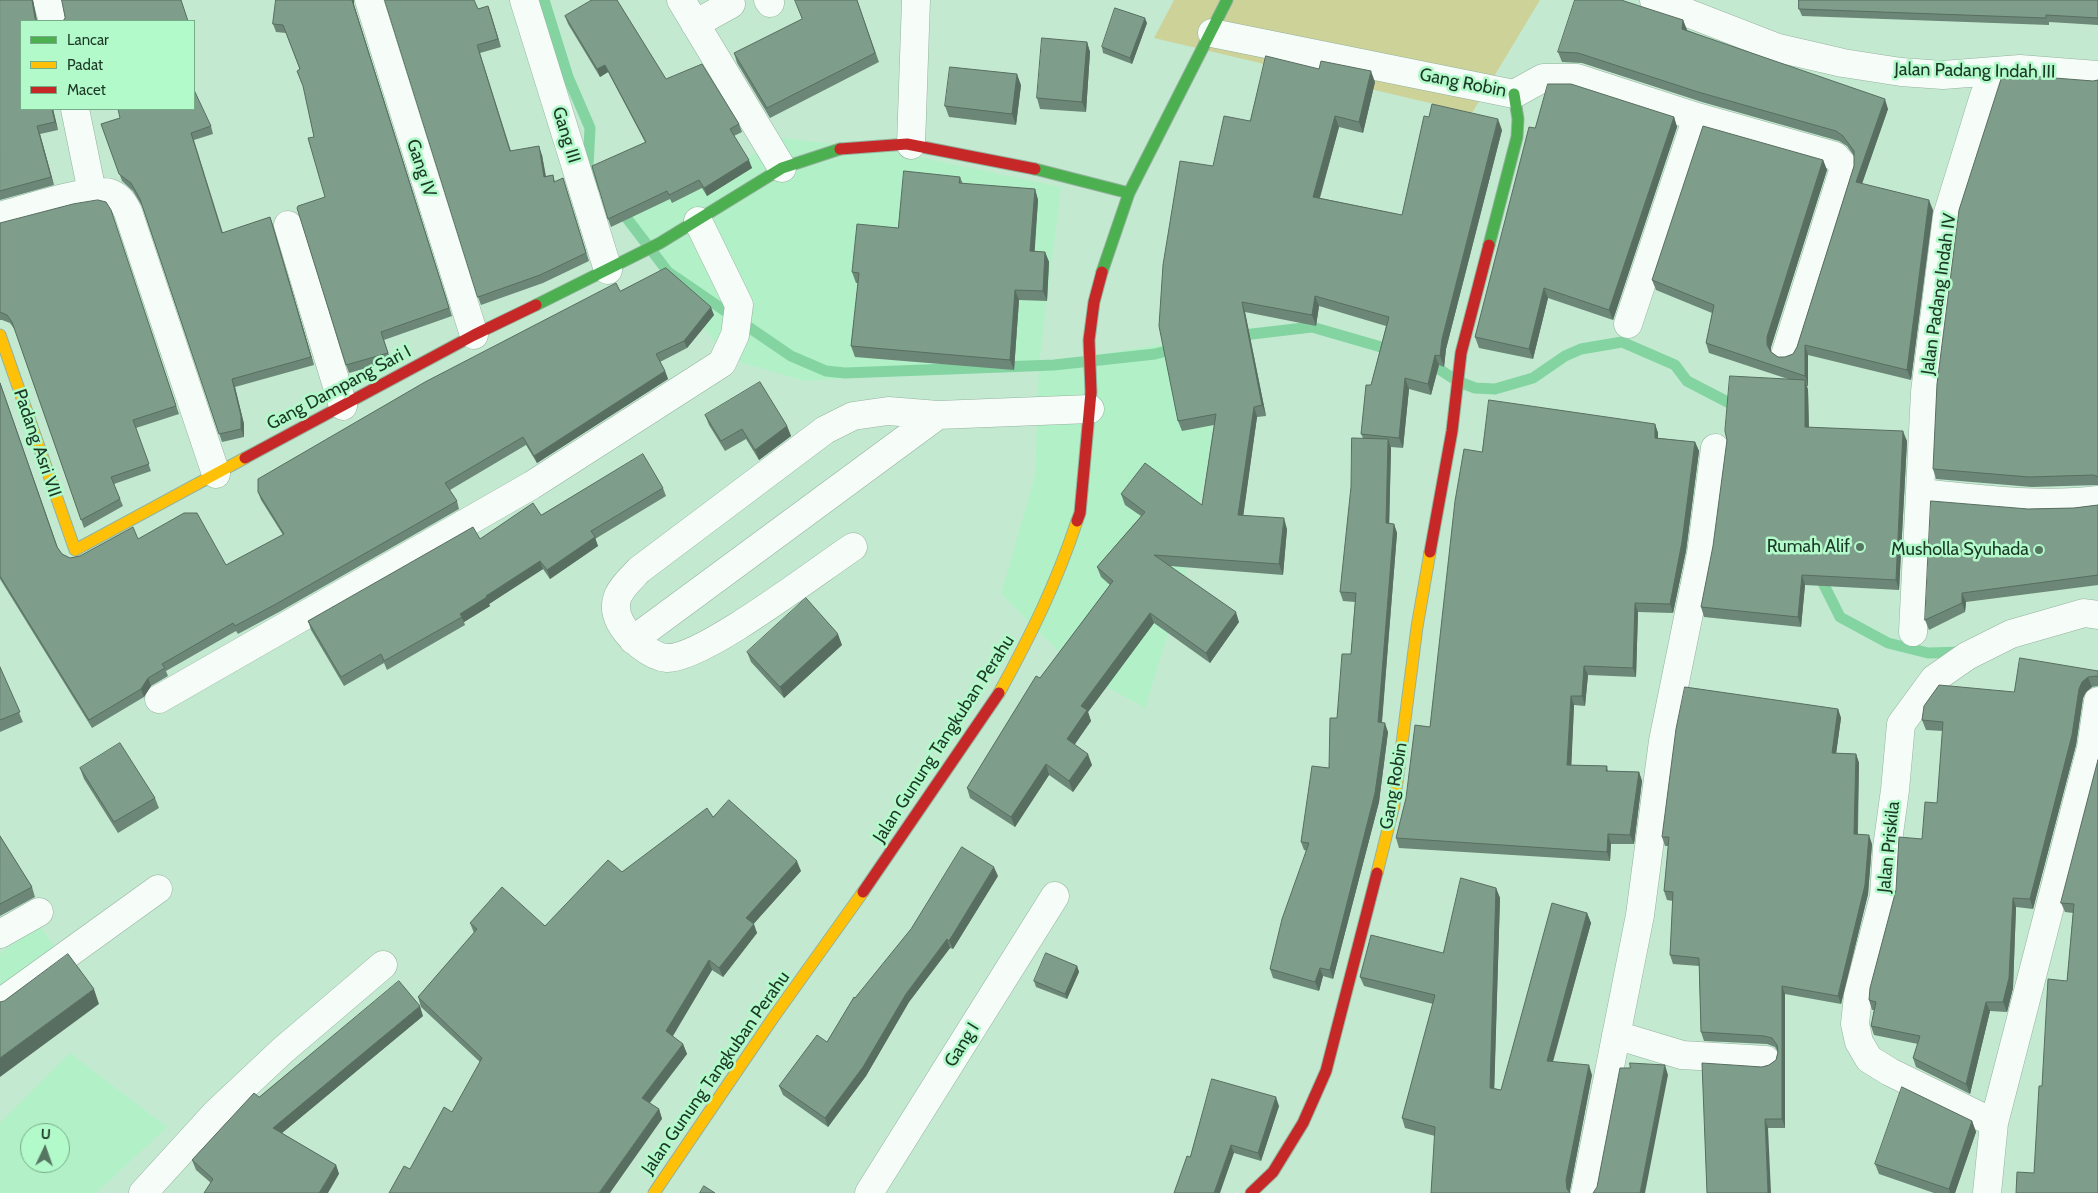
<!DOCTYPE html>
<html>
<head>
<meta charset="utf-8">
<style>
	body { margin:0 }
	#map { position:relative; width:2098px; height:1193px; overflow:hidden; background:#c3ead0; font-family:Cabin,sans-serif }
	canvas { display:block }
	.legend { position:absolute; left:20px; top:20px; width:175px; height:90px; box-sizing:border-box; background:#b3facb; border:1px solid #77ac89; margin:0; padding:6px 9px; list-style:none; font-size:15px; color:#1c3826 }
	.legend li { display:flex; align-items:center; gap:10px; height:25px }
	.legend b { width:25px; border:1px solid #77ac89 }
	.north { position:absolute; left:20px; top:1123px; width:50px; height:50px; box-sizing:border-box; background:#b3facb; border:1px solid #77ac89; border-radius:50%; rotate:3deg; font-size:14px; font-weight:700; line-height:20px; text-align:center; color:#1c3826 }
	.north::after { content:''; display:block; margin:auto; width:18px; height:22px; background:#567662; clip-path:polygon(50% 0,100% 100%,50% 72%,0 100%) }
</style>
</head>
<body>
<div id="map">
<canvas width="2098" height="1193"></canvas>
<ul class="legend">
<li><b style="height:6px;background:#4caf50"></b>Lancar</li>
<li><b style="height:6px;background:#ffc107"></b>Padat</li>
<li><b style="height:6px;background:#c62828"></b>Macet</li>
</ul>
<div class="north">U</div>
</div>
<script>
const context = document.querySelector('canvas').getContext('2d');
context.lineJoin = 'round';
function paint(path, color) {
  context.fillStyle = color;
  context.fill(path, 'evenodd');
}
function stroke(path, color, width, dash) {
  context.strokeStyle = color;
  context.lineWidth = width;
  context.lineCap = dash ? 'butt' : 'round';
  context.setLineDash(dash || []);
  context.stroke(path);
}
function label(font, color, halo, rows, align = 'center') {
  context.font = font + ' Cabin,sans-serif';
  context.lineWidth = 5;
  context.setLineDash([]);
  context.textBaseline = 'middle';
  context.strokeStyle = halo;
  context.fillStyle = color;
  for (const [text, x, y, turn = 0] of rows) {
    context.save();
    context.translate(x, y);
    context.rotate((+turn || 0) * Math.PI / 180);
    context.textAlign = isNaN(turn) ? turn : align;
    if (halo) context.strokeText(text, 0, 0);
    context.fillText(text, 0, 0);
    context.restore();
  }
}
paint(new Path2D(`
	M782 138 886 150 1061 187 1039 364 1221 335 1211 446 1183 585 1145 708 1080 672 1001 594 1035 476 1039 364 805 381 729 359 695 317 630 218 735 165Z
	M38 923 69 967 0 1019V954Z
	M70 1053 167 1127 96 1193H0V1123ZM30 1133H60V1163H30Z`), '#b2f0c7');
paint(new Path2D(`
	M1174 0H1540L1472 113 1154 38Z`), '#cdd298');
stroke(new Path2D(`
	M544 0 568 77 590 128 588 167 603 187
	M619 208 668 272 791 356 826 371 845 373 1054 365 1155 354 1178 348
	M1235 336 1312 327 1395 351
	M1427 361 1457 381 1475 388 1495 389 1533 378 1565 356 1581 349 1622 342 1675 365 1687 381 1741 409
	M1821 573 1823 583 1840 617 1888 643 1928 653 1963 652`), '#84d4a2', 11);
const street = new Path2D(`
	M47 0 53 21
	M369 0 474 335
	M524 0 608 270
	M681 0 782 168
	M768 0 770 3
	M1654 0 1778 48 1843 63 1901 72 1943 75 2020 69 2098 75
	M695 24 731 4
	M1212 33 1514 94 1543 78H1577L1697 117 1835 156 1842 164 1843 171 1786 352
	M75 109 92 192
	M911 145 916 0
	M0 216C23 210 90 187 110 193 120 197 124 203 128 212L216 474
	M288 225 343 406
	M1628 324 1697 117
	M1921 493C1979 499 2040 507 2098 500
	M853 547C818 570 703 659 667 658 650 657 627 636 620 622 608 598 624 586 639 570L825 430 853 416 888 411 938 415 1090 409
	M1913 632 1925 392 1947 216 1984 96 1995 71
	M633 640 938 415
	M159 699 532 485 722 363 735 335 739 305 698 221
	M0 934 39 912
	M0 1003 158 889
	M1616 1035 1682 1055 1766 1060
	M1994 1123 1890 1072 1869 1059 1859 1042 1855 1024 1858 995 1884 896 1887 848 1895 790 1901 724 1934 679 1967 656 2011 634 2084 613 2098 615
	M143 1193 216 1113 282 1051 383 965
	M869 1193 1055 896
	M1585 1193 1640 915 1663 741 1701 554 1715 448
	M1987 1193 1994 1123 2091 748 2098 701`);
const fast = new Path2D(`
	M1035 169 1129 193
	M1489 245 1517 137 1518 119 1514 94
	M1102 272 1129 193 1227 0
	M536 305 660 243 782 168 840 149`);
const slow = new Path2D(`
	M0 335 75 550 245 458
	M999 693C1031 635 1056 584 1077 521
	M1377 873 1394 805 1417 627 1430 552
	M654 1193 773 1018 863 892`);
const jam = new Path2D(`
	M840 149 907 144 1035 169
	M245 458 474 335 536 305
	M1077 521 1080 513 1091 392 1089 340 1094 302 1102 272
	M1430 552 1452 431 1461 353 1489 245
	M863 892 999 693
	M1251 1193 1273 1172 1303 1123 1326 1071 1377 873`);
stroke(street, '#94b29e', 29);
stroke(fast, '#94b29e', 13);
stroke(slow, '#94b29e', 13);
stroke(jam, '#94b29e', 13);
stroke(street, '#f6fcf8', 28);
stroke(fast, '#4caf50', 11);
stroke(slow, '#ffc107', 11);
stroke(jam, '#c62828', 11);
paint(new Path2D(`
	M0 0H33L37 21H21L53 109 58 130 40 134 54 185 0 200Z
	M276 0H354V5L452 316 384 340 391 361 349 373 346 365 325 197 314 137 300 70 286 33 276 32 273 24Z
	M590 0H617L666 79 739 124 742 132 734 136 752 168 707 196 702 188 672 203 670 199 611 227 608 219 645 142 608 72 600 77 568 24 565 16 591 1Z
	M857 0 879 62 770 118 737 63 734 53Z
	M2098 0V25L2049 22V25L1802 16 1799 9Z
	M488 6 501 47 480 53 511 151 542 155 546 176 553 175 555 182 563 178 589 261 543 283 481 305 478 297V9Z
	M1683 20 1687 30 1888 109 1862 184 1933 210 1911 380 1808 355V386H1807L1808 390 1809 427 1907 441 1899 590 1805 585 1801 627 1704 617 1701 607 1788 379 1709 353 1706 343 1712 313 1656 290 1652 280 1823 160 1827 170 1771 347V352L1778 357H1785L1793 354 1797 347 1854 166V156L1847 146 1839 141 1702 102 1582 63 1562 62 1558 52Z
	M1147 23 1132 64 1103 53 1102 47Z
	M1087 42 1090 52 1086 112 1040 109 1037 98Z
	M1319 69 1375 82 1363 133 1339 127 1320 198 1402 215 1502 130 1446 349 1444 367 1439 365 1431 395 1409 389 1403 448 1391 447 1389 524H1394L1397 533 1382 723 1388 732 1379 802 1333 979 1323 976 1319 991 1273 978 1270 969 1307 851 1304 850 1301 842 1329 768 1337 718 1351 654 1355 602 1343 601 1340 592 1363 438 1361 434 1371 385 1386 326 1319 306 1316 326 1245 312 1266 416 1257 417 1243 515 1287 529 1283 575 1170 566 1239 622 1210 663 1154 623 1088 712 1091 721 1074 744 1092 765 1073 792 1049 775 1015 827 970 798 967 788 1040 678 1110 585 1101 577 1097 567 1141 516 1125 505 1121 494 1202 505 1214 425 1182 431 1178 421 1213 166 1250 121Z
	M2098 80V485L2032 487 1936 479 1933 469 2093 81Z
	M1021 85 1016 125 949 117 945 106Z
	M1674 117 1677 127 1613 320 1548 298 1533 359 1479 348 1475 337 1535 128Z
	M120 118 211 126 213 134 194 140 223 233 270 217 314 365 235 387 244 424V437L222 442 142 206 133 191 122 181 101 124Z
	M960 177 963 184 1035 189 1038 200 1034 252H1045L1049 262 1047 301 1019 300 1014 370 855 357 851 346 858 283H856L852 272 898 228Z
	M113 218 179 414 136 428 151 471 114 484 123 506 84 528 15 330 10 323 2 320H0V223Z
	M620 291 714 315 687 348 660 362 665 371 668 379 537 463 526 445 450 490 457 501 459 509 279 612 238 634 236 631 166 671 168 676 151 686 144 697 92 728 0 579V382L58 548 62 554 70 558 80 556 138 539 226 565 283 535 261 500 258 492Z
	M705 415 787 426 791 436 759 460 746 439 725 451 709 425Z
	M1655 424 1658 433V438L1695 442 1699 451 1686 551 1673 613 1638 612 1636 677 1588 675 1585 706 1574 705 1571 765 1607 766 1608 771 1639 772 1642 781 1634 844H1611L1610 861 1399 848 1396 838 1430 727 1482 452Z
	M663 488 666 496 595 539 598 546 550 579 543 569 489 604 490 606 464 622 465 625 387 670 384 663 344 686 311 630 308 621 480 539 541 515Z
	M2098 505V585L1966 602 1965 612 1929 630 1925 620 2028 509 2074 508Z
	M842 645 784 698 751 662 747 652Z
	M0 667 23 722 0 732Z
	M2098 671V686L2092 687 2086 692 2083 698 2076 745 2033 909 2016 907 2013 988 2007 1012 1990 1011 1970 1094 1916 1067 1913 1058 1918 1044 1874 1035 1871 1026 1874 1010H1872L1869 1000 1922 839 1937 803 1943 731 1926 730 1922 720 2014 692Z
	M1838 709 1841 718 1836 753 1856 754 1859 763 1858 834 1872 844 1868 894 1841 1004 1785 994V1128H1768L1707 1193 1762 1067 1769 1065 1776 1060 1778 1052 1775 1047 1767 1044 1704 1041 1701 1032 1699 966 1673 964 1670 955 1673 901 1667 900 1664 891 1669 846H1665L1662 837Z
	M2098 760V1193L2034 1173 2042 1086 2067 981 2073 913 2065 912 2061 903Z
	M80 768 155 798 159 808 118 833 84 779Z
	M713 817 801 871 753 924 757 933 723 977 712 970 672 1036 683 1044 687 1054 650 1103 659 1109 662 1119 410 1169 452 1112 480 1062 421 1007 418 997 474 933 470 923 545 926 622 872Z
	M0 836 32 887 35 897 0 916Z
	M998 876 953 949 950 948 909 1002 866 1076 828 1127 783 1095 779 1086 827 1042 855 998Z
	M1496 888 1500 898 1494 1088 1501 1090 1587 913 1591 923 1553 1062 1592 1075 1570 1190 1435 1136 1405 1128 1402 1118 1433 1004 1364 986 1360 977 1443 953Z
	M1077 966 1079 972 1067 999 1036 987 1034 981Z
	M423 1016 282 1133 336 1165 339 1174 211 1183 196 1170 192 1160 259 1097Z
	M1279 1106 1261 1161 1234 1153 1190 1157Z
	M1972 1121 1976 1132 1955 1193H1934L1879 1174 1875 1164Z`), '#6c8777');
paint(new Path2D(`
	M32 0H33L37 21 35 18Z
	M352 0H354V5L452 316Z
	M488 6 491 14 501 47 498 39Z
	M1145 18 1147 23 1132 64 1130 58Z
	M1683 20 1687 30 1685 38 1682 29Z
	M1087 42 1090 52 1086 112 1082 102Z
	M605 65 608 72 600 77 597 69Z
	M1371 71 1375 82 1363 133 1359 122Z
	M1017 74 1021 85 1016 125 1012 114Z
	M1885 99 1888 109 1859 192 1856 182Z
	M52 109H53L58 130 55 122Z
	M1335 116 1339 127 1317 207 1313 197Z
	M1674 117 1677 127 1613 320 1609 310Z
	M1498 119 1502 130 1446 349 1444 367 1440 356 1442 339Z
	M37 126 40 134 54 185 51 177Z
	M539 146 542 155 547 185 544 177Z
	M749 160 752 168 707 196 704 188Z
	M1823 160 1827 170 1771 347V355L1767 345V337Z
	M1035 189 1038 200 1034 262 1030 251Z
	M1929 200 1933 210 1911 380 1907 370Z
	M270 217 273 225 314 365 311 357Z
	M1045 252 1049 262 1047 301 1043 291Z
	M1544 288 1548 298 1533 359 1529 349Z
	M1015 290 1019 300 1014 370 1010 360Z
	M1315 296 1319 306 1316 326 1312 315Z
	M1242 302 1245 312 1266 416 1262 405Z
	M711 307 714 315 687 348 684 341Z
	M1805 345 1808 355V386L1805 376Z
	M1435 355 1439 365 1431 395 1428 384Z
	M665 371 668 379 537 463 534 456Z
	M1405 378 1409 389 1403 448 1399 438Z
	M232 379 235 387 244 424V437L241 429Z
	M1805 380 1808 390 1809 437 1805 427Z
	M1254 407 1257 417 1242 525 1238 515Z
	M1655 424 1658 433V447L1655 438Z
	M787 426 791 436 759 460 755 450Z
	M1903 431 1907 441 1899 590 1896 580Z
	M1388 439 1391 448 1389 532 1386 523Z
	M1695 442 1699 451 1686 551 1673 613 1670 604Z
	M1284 518 1287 529 1283 575 1279 564Z
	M1394 524 1397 533 1381 731 1378 722Z
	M595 537 598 546 550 579 547 570Z
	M540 561 543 569 489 604 490 606 464 622 460 614 486 596Z
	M1802 575 1805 585 1801 627 1798 617Z
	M1962 593 1966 602 1965 612 1962 603Z
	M1635 603 1638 612 1636 677 1633 668Z
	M1236 612 1239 622 1210 663 1206 653Z
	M1150 613 1154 623 1088 712 1091 721 1071 750 1067 739 1081 706Z
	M838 634 842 645 784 698 780 687Z
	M1584 666 1588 675 1585 706 1582 696Z
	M2088 677 2092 687 2086 692 2083 698 2076 745 2033 909 2030 899 2079 689 2082 682Z
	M148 678 151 686 144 697 141 689Z
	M1571 696 1574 705 1571 774 1567 765Z
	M1838 709 1841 718 1835 762 1832 753Z
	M1385 723 1388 732 1379 802 1333 979 1330 970Z
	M1088 754 1092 765 1073 792 1069 781Z
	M1856 754 1859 763 1857 843 1854 834Z
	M1046 764 1049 775 1015 827 1011 817Z
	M1639 772 1642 781 1634 844 1630 835Z
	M1608 834 1611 844 1610 861 1607 852Z
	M1869 835 1872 844 1868 894 1841 1004 1838 996Z
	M797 861 801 871 750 928 746 918Z
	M994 867 998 876 953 949 949 941Z
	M1496 888 1500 898 1494 1098 1490 1088Z
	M2013 898 2016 907 2013 988 2007 1012 2003 1002Z
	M1587 913 1591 923 1550 1071 1547 1061Z
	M754 924 757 933 723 977 719 968Z
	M947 939 950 948 909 1002 866 1076 828 1127 825 1118 906 994Z
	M709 960 712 970 670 1041 666 1031Z
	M1077 966 1079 972 1067 999 1065 994Z
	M1320 968 1323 976 1319 991 1315 982Z
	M1782 986 1785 994V1128L1782 1119Z
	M94 989 99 1004 0 1077V1058Z
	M1986 1002 1990 1011 1970 1094 1966 1084Z
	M420 1006 423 1016 276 1138 273 1128Z
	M683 1044 687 1054 646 1107 642 1098Z
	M1589 1065 1592 1075 1570 1190V1193L1567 1189 1566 1180Z
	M1665 1065 1668 1075 1645 1193H1640Z
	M1276 1097 1279 1106 1261 1161 1258 1153Z
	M659 1109 662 1119 610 1193H599Z
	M1765 1119 1768 1128 1771 1193H1768Z
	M1972 1121 1976 1132 1955 1193H1950L1949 1189Z
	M1231 1145 1234 1153 1220 1193H1214Z
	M336 1165 339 1174 328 1193H319Z`), '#586e61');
const building = new Path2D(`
	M0 0H32L35 18 37 21H21V109H52L55 122 37 126 51 177 0 191Z
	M62 0H181L188 21H63L65 18Z
	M276 0H352L449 308 381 332 388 353 346 365 297 208 298 206 325 197 308 138 314 137 303 86 297 71 300 69 283 25 273 24Z
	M385 0H474L478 9 488 6 498 39 477 45 510 151 539 146 544 177 553 175 554 182 563 178 586 253 540 275 478 297Z
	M592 0H617L666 79 702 64 739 124 730 129 749 160 704 188 699 180 669 195 667 191 608 219 592 166 646 142 605 65 597 69 565 16Z
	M795 0H857L875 53 767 108 734 53 802 19Z
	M1575 0H1621L1683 20 1682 29 1885 99 1856 182 1929 200 1907 370 1805 345V376L1706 343 1714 305 1652 280 1703 126 1823 160 1767 337V345L1771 352 1778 357H1785L1793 354 1797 347 1854 166V151L1843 136 1836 131 1698 92 1578 53 1558 52Z
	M1799 0H2098V18L2046 15V18L1799 9Z
	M1115 8 1145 18 1130 58 1102 47Z
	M1042 38 1087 42 1082 102 1037 98Z
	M1266 56 1319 69 1321 61 1371 71 1359 122 1335 116 1313 197 1402 215 1424 116 1429 117 1432 104 1498 119 1442 339 1440 356 1435 355 1428 384 1405 378 1399 438 1361 434 1366 385H1371L1389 317 1315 296 1312 315 1242 302 1262 405 1254 407 1238 515 1284 518 1279 564 1154 555 1236 612 1206 653 1150 613 1081 706 1087 710 1067 739 1088 754 1069 781 1046 764 1011 817 967 788 1036 676 1040 678 1113 581 1097 567 1145 512 1121 494 1145 463 1202 505 1216 414 1178 421 1159 326 1163 265 1180 161 1213 166 1224 116 1250 121Z
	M950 67 1017 74 1012 114 945 106Z
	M2017 75 2093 81 2098 80V477L2094 475 2029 477 1933 469 1937 384 1959 210 2002 76Z
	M1548 84H1571L1674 117 1609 310 1544 288 1529 349 1475 337 1529 127 1535 128Z
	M194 90 211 126 191 133 222 233 270 217 311 357 232 379 241 416V429L219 434 140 199 131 183 119 174 101 124 120 118 118 109H194Z
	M904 171 960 177 959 183 1035 189 1030 251 1045 252 1043 291 1015 290 1010 360 851 346 859 273 852 272 857 224 898 228Z
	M98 200 106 202 111 210 176 406 133 420 149 464 111 477 120 499 81 520 12 322 7 315 0 312V223L73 204Z
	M666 268 711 307 684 341 656 354 665 371 534 456 523 437 445 483 457 501 276 604 235 626 233 623 162 664 165 668 148 678 141 689 89 720 0 576V383L57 547 62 554 70 558 80 556 133 527 138 539 184 513H197L226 565 284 534 258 492V479L425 382 616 283 620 291Z
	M1730 376 1805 380V427L1903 431 1896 580 1802 575 1798 617 1701 607 1713 546 1727 440 1725 431Z
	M760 382 787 426 755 450 742 429 721 441 705 415Z
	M1489 400 1655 424V438L1695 442 1682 542 1670 604 1635 603 1633 668 1584 666 1582 696H1571L1567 765 1607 766 1606 771 1639 772 1630 835 1608 834 1607 852 1396 838 1406 798 1415 725 1430 727 1455 501 1464 449 1482 452Z
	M1352 438 1388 439 1386 523 1394 524 1378 722 1385 723 1375 793 1330 970 1320 968 1315 982 1270 969 1282 919 1309 843 1301 842 1312 766 1329 768 1330 718H1337L1342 654H1351L1356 593 1340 592 1351 487Z
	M643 454 663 488 591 531 595 537 547 570 540 561 486 596 487 597 460 614 462 617 384 661 381 654 341 677 308 621 473 527 480 539 533 503 541 515Z
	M1931 501 2028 509 2074 508 2098 505V575L1962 593V603L1925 620Z
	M806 598 838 634 780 687 747 652Z
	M2020 658 2098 671V677L2096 676 2088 677 2082 682 2079 689 2072 735 2030 899 2013 898 2009 978 2003 1002H1986L1966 1084 1913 1058 1920 1036 1871 1026 1876 1002 1869 1000 1870 988 1896 890 1899 837 1922 839 1925 802 1937 803 1943 722 1922 720 1924 706 1939 685 2014 692Z
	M0 667 20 712 0 720Z
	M1685 687 1838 709 1832 753 1856 754 1854 834 1869 835 1865 885 1838 996 1782 986V1119H1765L1768 1193H1707L1702 1063 1762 1067 1769 1065 1776 1060 1778 1052 1777 1045 1772 1038 1764 1036 1701 1032 1699 958 1670 955 1673 892 1664 891 1669 837H1662L1676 729Z
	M120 743 155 798 114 822 80 768Z
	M2098 760V1193H2016L2017 1172 2034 1173 2039 1086H2042L2048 979 2067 981 2074 904 2061 903Z
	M729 800 797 861 746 918 754 924 719 968 709 960 666 1031 683 1044 642 1098 659 1109 599 1193H389L404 1166 410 1169 444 1107 452 1112 482 1058 418 997 477 929 470 923 502 887 545 926 608 860 622 872 707 808 713 817Z
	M0 836 32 887 0 904Z
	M962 847 994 867 949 941 947 939 906 994 863 1067 825 1118 779 1086 817 1035 827 1042 854 997 855 998 911 929Z
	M1461 878 1496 888 1490 1088 1501 1090 1552 903 1587 913 1547 1061 1589 1065 1566 1180 1567 1189 1570 1193H1431L1435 1127 1402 1118 1435 995 1360 977 1371 935 1443 953Z
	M1046 953 1077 966 1065 994 1034 981Z
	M68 954 94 989 0 1058V1002L4 1001Z
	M399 981 420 1006 273 1128 336 1165 319 1193H204L213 1179 192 1160 254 1093 259 1097Z
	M1630 1063 1665 1065 1640 1193H1593L1597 1187 1620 1068H1630Z
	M1212 1079 1276 1097 1258 1153 1231 1145 1214 1193H1174L1187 1156 1190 1157Z
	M1902 1087 1972 1121 1949 1189 1875 1164Z
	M704 1186 715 1193H700Z`);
paint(building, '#7e9d8a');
stroke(building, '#586e61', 1);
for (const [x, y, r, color] of [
	[1860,547,5,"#567662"],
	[2039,550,5,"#567662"]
]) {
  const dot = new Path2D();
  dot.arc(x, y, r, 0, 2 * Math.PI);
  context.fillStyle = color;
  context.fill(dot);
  stroke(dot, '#b3facb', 2);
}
label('18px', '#1c3826', '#b3facb', [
	["Jalan Padang Indah III",1975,71,1],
	["Gang Robin",1463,83,11],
	["Gang III",566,135,73],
	["Gang IV",421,168,72],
	["Jalan Padang Indah IV",1939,294,-82],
	["Gang Dampang Sari I",339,388,-28],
	["Padang Asri VII",37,443,71],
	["Jalan Gunung Tangkuban Perahu",944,739,-57],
	["Gang Robin",1394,786,-80],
	["Jalan Priskila",1889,847,-84],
	["Gang I",962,1045,-58],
	["Jalan Gunung Tangkuban Perahu",716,1073,-55]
]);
label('18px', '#1c3826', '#b3facb', [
	["Rumah Alif",1850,547],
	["Musholla Syuhada",2029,550]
], 'right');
</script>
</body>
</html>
